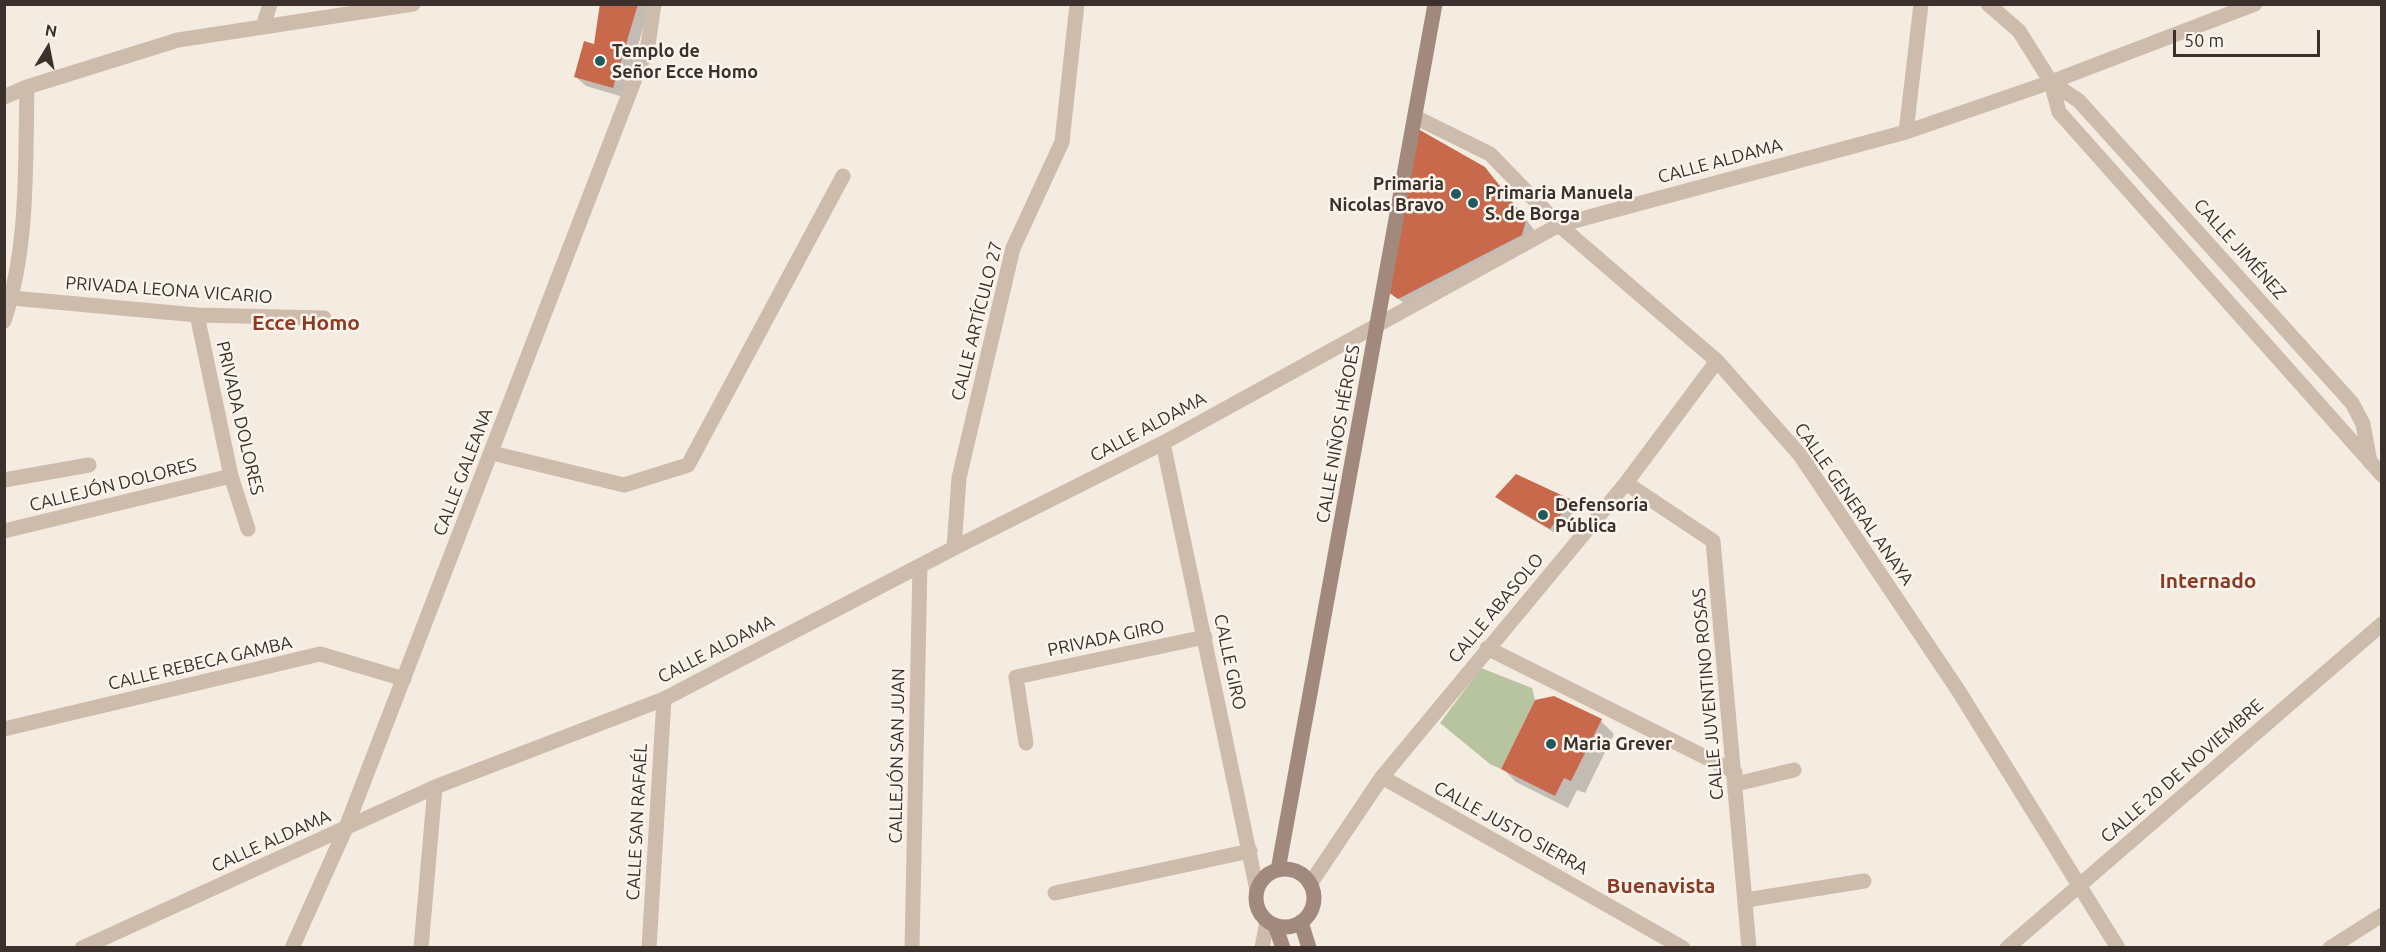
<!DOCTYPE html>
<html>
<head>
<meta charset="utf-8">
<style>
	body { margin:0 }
	#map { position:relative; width:2386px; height:952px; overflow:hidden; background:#f4ebe1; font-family:Ubuntu,sans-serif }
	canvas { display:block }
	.frame { position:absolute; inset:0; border:6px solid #3b302b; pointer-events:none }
	.north { position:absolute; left:18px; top:18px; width:60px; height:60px; -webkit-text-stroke:4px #fbf5ee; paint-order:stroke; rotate:10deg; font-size:16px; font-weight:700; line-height:24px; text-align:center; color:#3b302b }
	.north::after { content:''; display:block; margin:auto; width:21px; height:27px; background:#3b302b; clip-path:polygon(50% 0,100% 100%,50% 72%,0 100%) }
	.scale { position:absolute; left:2173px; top:30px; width:147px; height:27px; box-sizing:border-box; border:3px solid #3b302b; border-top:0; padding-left:8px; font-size:18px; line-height:21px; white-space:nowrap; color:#3b302b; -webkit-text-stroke:4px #fbf5ee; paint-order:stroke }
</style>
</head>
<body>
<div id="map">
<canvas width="2386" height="952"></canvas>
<div class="frame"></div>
<div class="north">N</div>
<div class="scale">50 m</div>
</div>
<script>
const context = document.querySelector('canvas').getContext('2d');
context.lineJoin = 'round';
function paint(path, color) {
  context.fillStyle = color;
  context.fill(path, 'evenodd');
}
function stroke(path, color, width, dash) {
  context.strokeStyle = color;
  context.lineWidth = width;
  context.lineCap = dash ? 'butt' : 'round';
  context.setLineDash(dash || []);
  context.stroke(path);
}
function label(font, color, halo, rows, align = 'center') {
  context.font = font + ' Ubuntu,sans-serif';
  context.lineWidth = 5;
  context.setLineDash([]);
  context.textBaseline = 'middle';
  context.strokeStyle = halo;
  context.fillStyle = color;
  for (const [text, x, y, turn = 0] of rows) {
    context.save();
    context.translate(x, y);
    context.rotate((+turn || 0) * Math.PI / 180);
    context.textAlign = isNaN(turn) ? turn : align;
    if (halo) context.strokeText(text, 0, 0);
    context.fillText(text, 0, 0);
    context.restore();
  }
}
paint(new Path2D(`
	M1481 668 1532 688 1535 700 1501 769 1490 764 1440 723Z`), '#b8c4a0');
paint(new Path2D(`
	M602 4H650L623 97 586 86 576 77 596 46Z
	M1495 179 1535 231 1409 308 1390 291Z
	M1517 476 1571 502 1577 508 1557 534 1504 503 1498 497Z
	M1601 721 1614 734 1585 793 1577 790 1568 808 1516 782 1503 769Z`), '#0003');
paint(new Path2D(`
	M600 4H638L613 88 574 77 584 41 594 44Z
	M1418 129 1485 167 1526 220 1522 235 1398 299 1388 292Z
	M1516 474 1572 500 1550 529 1495 497Z
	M1554 696 1602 719 1571 781 1564 778 1555 796 1501 769 1535 700Z`), '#c8694b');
stroke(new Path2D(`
	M1988 4 2019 31 2051 82 2059 112 2382 475
	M263 27 270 4
	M2051 82 2079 101 2352 403 2363 424 2370 462
	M4 97 27 87 178 40 413 4
	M1415 117 1490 154 1559 225 1717 361 1800 455 1958 690 2118 948
	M1906 132 1921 4
	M12 298 197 315 324 318
	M197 315 231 476 248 529
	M4 321C29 246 25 166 27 87
	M1163 443 1257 890
	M492 453 624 485 688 465 843 176
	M4 480 89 465
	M1626 483 1713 541 1749 948
	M4 531 231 476
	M954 548 959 478 1013 248 1062 142 1077 4
	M1487 648 1735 772
	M4 729 320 654 404 679
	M1026 743 1016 677 1205 637
	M1382 777 1683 948
	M1736 784 1794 770
	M1310 884 1382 777 1626 483 1717 361
	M1055 893 1250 851
	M1746 900 1864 881
	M82 948 435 787 664 699 954 548 1163 443 1559 225 1906 132 2051 82 2255 4
	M292 948 345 830 648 45 654 4
	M421 948 435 787
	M649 948 664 699
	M912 948 920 566
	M1262 948 1267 921
	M2007 948 2382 624
	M2330 948 2382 915`), '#cdbbac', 15);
stroke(new Path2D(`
	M1256 898a29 29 0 1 1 58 0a29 29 0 1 1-58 0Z
	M1278 870 1435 4
	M1301 922 1309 948
	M1275 925 1283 948`), '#a18a7d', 15);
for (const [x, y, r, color] of [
	[600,61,6,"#1f5a5e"],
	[1456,194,6,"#1f5a5e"],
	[1473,203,6,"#1f5a5e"],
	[1543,515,6,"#1f5a5e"],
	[1551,744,6,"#1f5a5e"]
]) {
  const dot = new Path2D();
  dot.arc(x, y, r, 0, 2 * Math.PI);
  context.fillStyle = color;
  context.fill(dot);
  stroke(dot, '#fbf5ee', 2);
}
label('bold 18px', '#3b302b', '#fbf5ee', [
	["Templo de",612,51],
	["Señor Ecce Homo",612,72],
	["Primaria",1444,184,"right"],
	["Nicolas Bravo",1444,205,"right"],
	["Primaria Manuela",1485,193],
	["S. de Borga",1485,214],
	["Defensoría",1555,505],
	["Pública",1555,526],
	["Maria Grever",1563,744]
], 'left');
label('18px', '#3b302b', '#fbf5ee', [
	["CALLE ALDAMA",1720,161,-15],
	["CALLE JIMÉNEZ",2240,249,48],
	["PRIVADA LEONA VICARIO",169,290,4],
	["CALLE ARTÍCULO 27",977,321,-76],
	["PRIVADA DOLORES",240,418,77],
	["CALLE ALDAMA",1148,427,-28],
	["CALLE NIÑOS HÉROES",1338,434,-80],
	["CALLE GALEANA",463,472,-69],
	["CALLEJÓN DOLORES",113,485,-14],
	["CALLE GENERAL ANAYA",1854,504,55],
	["CALLE ABASOLO",1496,608,-50],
	["PRIVADA GIRO",1106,638,-12],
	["CALLE ALDAMA",716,649,-27],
	["CALLE GIRO",1230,662,78],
	["CALLE REBECA GAMBA",200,663,-13],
	["CALLE JUVENTINO ROSAS",1708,694,-95],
	["CALLEJÓN SAN JUAN",897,756,-89],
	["CALLE 20 DE NOVIEMBRE",2182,771,-41],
	["CALLE SAN RAFAÉL",637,822,-87],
	["CALLE JUSTO SIERRA",1511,828,29],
	["CALLE ALDAMA",271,841,-24]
]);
label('bold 21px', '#8c3b22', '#fbf5ee', [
	["Ecce Homo",306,323],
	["Internado",2208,581],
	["Buenavista",1661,886]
]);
</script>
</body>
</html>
